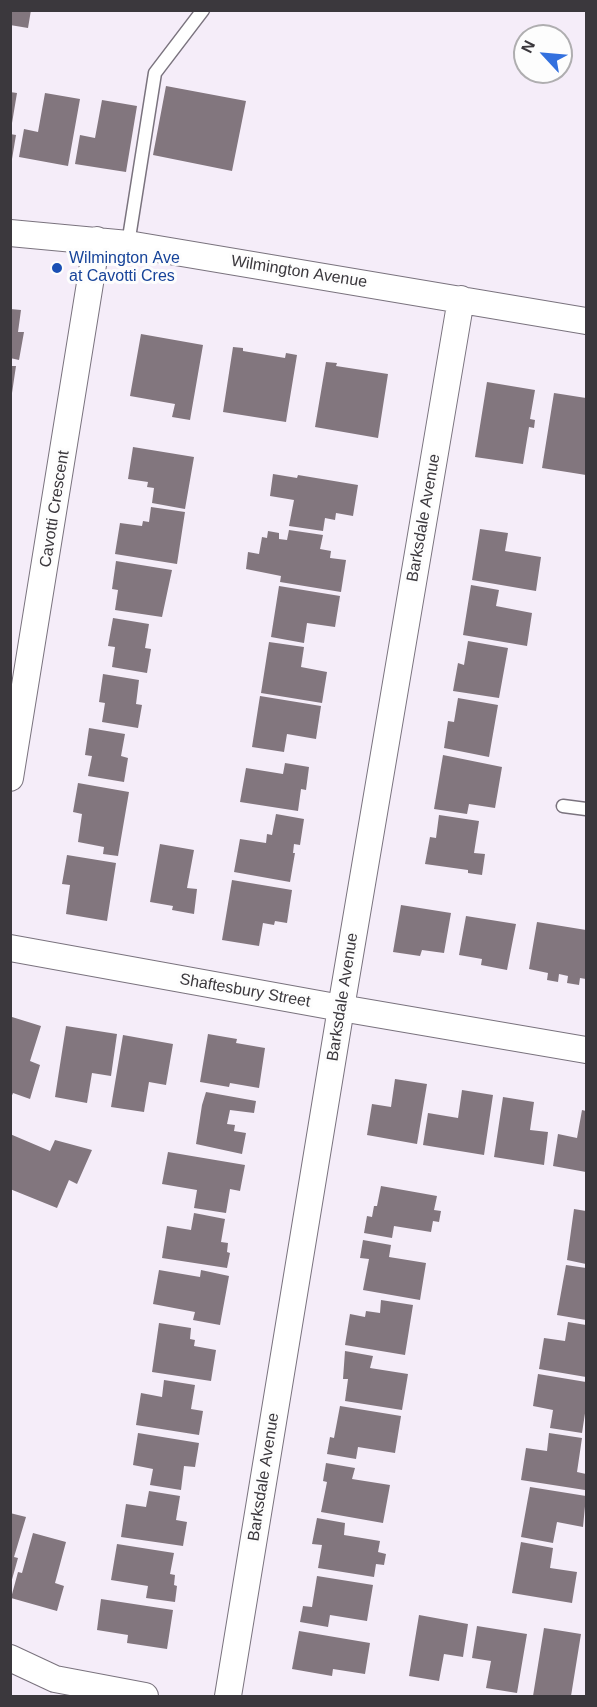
<!DOCTYPE html>
<html>
<head>
<meta charset="utf-8">
<style>
	body { margin:0 }
	#map { position:relative; width:597px; height:1707px; overflow:hidden; background:#f5edf9; font-family:Helvetica,sans-serif }
	canvas { display:block }
	.frame { position:absolute; inset:0; border:12px solid #3b383d; pointer-events:none }
	.north { position:absolute; left:513px; top:24px; width:60px; height:60px; box-sizing:border-box; background:#fdfdfd; border:2px solid #afaeb0; border-radius:50%; rotate:296deg; font-size:16px; font-weight:700; line-height:24px; text-align:center; color:#3b383d }
	.north::after { content:''; display:block; margin:auto; width:21px; height:27px; background:#3370de; clip-path:polygon(50% 0,100% 100%,50% 72%,0 100%) }
</style>
</head>
<body>
<div id="map">
<canvas width="597" height="1707"></canvas>
<div class="frame"></div>
<div class="north">N</div>
</div>
<script>
const context = document.querySelector('canvas').getContext('2d');
context.lineJoin = 'round';
function paint(path, color) {
  context.fillStyle = color;
  context.fill(path, 'evenodd');
}
function stroke(path, color, width, dash) {
  context.strokeStyle = color;
  context.lineWidth = width;
  context.lineCap = dash ? 'butt' : 'round';
  context.setLineDash(dash || []);
  context.stroke(path);
}
function label(font, color, halo, rows, align = 'center') {
  context.font = font + ' Helvetica,sans-serif';
  context.lineWidth = 6;
  context.setLineDash([]);
  context.textBaseline = 'middle';
  context.strokeStyle = halo;
  context.fillStyle = color;
  for (const [text, x, y, turn = 0] of rows) {
    context.save();
    context.translate(x, y);
    context.rotate((+turn || 0) * Math.PI / 180);
    context.textAlign = isNaN(turn) ? turn : align;
    if (halo) context.strokeText(text, 0, 0);
    context.fillText(text, 0, 0);
    context.restore();
  }
}
paint(new Path2D(`
	M10 10H31L28 28 10 25Z
	M166 86 246 101 232 171 153 155Z
	M10 92 17 93 12 123H10Z
	M45 93 80 99 68 166 19 157 24 129 38 132Z
	M102 100 137 106 126 172 75 164 80 135 95 138Z
	M10 134 16 135 12 159H10Z
	M10 309 21 310 18 332H24L19 360 10 358Z
	M141 334 203 345 190 420 172 417 175 404 130 396Z
	M233 347 243 348V351L285 358 286 353 297 355 286 422 223 412Z
	M326 362 337 363 336 366 388 374 378 438 315 427Z
	M10 366H16L12 393H10Z
	M487 382 535 390 530 419 535 420 534 428 529 427 523 464 475 457Z
	M554 393 586 398V475L542 468Z
	M133 447 194 457 185 509 152 503 154 488 147 487 148 482 128 479Z
	M273 474 297 478 298 475 358 485 353 516 336 513 335 520 325 518 323 531 289 526 294 500 270 496Z
	M151 507 185 512 177 564 115 554 120 523 142 526 143 521 149 522Z
	M480 529 508 533 505 551 541 557 536 591 472 580Z
	M289 530 323 535 320 549 331 551 330 558 346 560 341 592 280 582 281 576 246 569 248 552 259 554 262 537 267 538 268 531 279 533V539L287 540Z
	M116 561 172 570 162 617 115 610 118 590 112 589Z
	M471 585 499 590 496 606 532 613 527 646 463 635Z
	M279 586 340 596 335 627 307 623 304 643 271 637Z
	M113 618 149 624 145 648 151 649 147 673 112 667 115 647 108 646Z
	M468 641 508 648 499 698 453 691 458 663 464 665Z
	M269 642 304 647 301 667 327 672 322 703 261 693Z
	M103 674 139 680 136 704 142 705 138 728 102 722 105 703 99 702Z
	M260 696 321 706 316 739 287 734 284 752 252 747Z
	M458 698 498 705 489 757 444 748 448 721 454 722Z
	M89 728 125 734 121 756 128 758 124 782 88 776 92 756 85 755Z
	M443 755 502 767 495 808 469 804 467 814 434 809Z
	M285 763 309 767 306 790 301 789 298 811 240 802 246 768 283 774Z
	M78 783 129 792 118 856 103 854 104 847 78 842 82 814 73 812Z
	M276 814 304 819 300 845 294 844 293 853H295L290 882 234 872 240 839 266 843 267 834 272 835Z
	M439 815 479 821 474 853 485 854 482 875 468 873V870L425 864 430 837 436 838Z
	M160 844 194 850 187 888 197 889 194 914 172 910 173 906 150 902Z
	M67 855 116 863 107 921 66 914 70 885 62 884Z
	M232 880 292 890 287 923 275 921 274 925 263 923 259 946 222 940Z
	M401 905 451 913 444 953 422 950 420 956 393 952Z
	M466 916 516 924 507 970 481 965 482 959 459 955Z
	M537 922 586 930V979L580 978 579 985 567 983 568 976 559 974 558 982 547 980 548 973 529 969Z
	M12 1017 41 1026 30 1061 40 1065 30 1099 13 1093 10 1100Z
	M66 1026 117 1034 111 1076 92 1073 87 1103 55 1097Z
	M208 1034 237 1039 236 1043 265 1048 259 1088 230 1083 229 1087 200 1082Z
	M123 1035 173 1044 166 1085 149 1082 144 1112 111 1107Z
	M395 1079 427 1084 417 1144 367 1135 372 1104 391 1107Z
	M462 1090 493 1095 484 1155 423 1145 428 1113 458 1118Z
	M206 1092 256 1101 254 1113 230 1110 227 1124 235 1125 234 1131 246 1133 242 1154 196 1144 202 1105Z
	M503 1097 534 1102 530 1130 548 1132 544 1165 494 1157Z
	M582 1110 586 1111V1172L553 1166 558 1134 577 1138Z
	M10 1134 50 1151 55 1140 92 1150 77 1184 69 1180 57 1208 10 1189Z
	M168 1152 245 1165 240 1191 230 1189 226 1213 194 1208 197 1190 162 1184Z
	M381 1186 437 1196 434 1210 441 1211 439 1222 433 1221 431 1232 394 1226 392 1238 364 1233 367 1216 372 1217 374 1206H377Z
	M574 1209 586 1211V1264L567 1260Z
	M194 1213 225 1219 221 1242 228 1243 227 1252 230 1253 227 1268 162 1258 167 1226 191 1230Z
	M363 1240 391 1245 389 1257 426 1263 420 1300 363 1290 369 1259 360 1258Z
	M566 1265 586 1268V1320L557 1315Z
	M159 1270 200 1277 201 1270 229 1276 220 1325 193 1320 195 1312 153 1304Z
	M381 1300 413 1305 405 1355 345 1345 350 1314 365 1317 366 1311 380 1313Z
	M568 1322 586 1325V1377L539 1369 544 1338 565 1341Z
	M159 1323 191 1328 190 1339 195 1340 194 1346 216 1350 211 1381 152 1372Z
	M345 1351 373 1356 370 1368 408 1374 402 1410 345 1401 348 1379H343Z
	M538 1374 586 1382V1407L582 1433 550 1428 553 1410 533 1406Z
	M164 1380 195 1385 191 1409 203 1411 199 1435 136 1425 141 1393 162 1397Z
	M340 1406 401 1416 395 1453 358 1447 356 1459 327 1454 330 1437 334 1438Z
	M138 1433 199 1443 195 1467 184 1466 181 1490 150 1485 153 1469 133 1465Z
	M549 1433 582 1438 577 1472 586 1474 585 1490 521 1480 526 1448 547 1451Z
	M326 1463 355 1468 352 1479 390 1485 383 1523 321 1512 327 1482 323 1481Z
	M530 1487 586 1496 583 1527 557 1522 553 1543 521 1537Z
	M149 1491 180 1496 176 1520 187 1522 183 1546 121 1537 126 1504 146 1507Z
	M10 1513 26 1517 14 1557 18 1558 11 1583Z
	M317 1518 345 1523 344 1535 380 1541 378 1552 386 1554 384 1565 376 1564 374 1577 318 1568 322 1545 312 1544Z
	M33 1533 66 1542 55 1583 64 1586 57 1611 11 1598 18 1572 22 1573Z
	M521 1542 553 1548 550 1568 577 1572 572 1603 512 1593Z
	M117 1544 174 1553 170 1574 175 1575 174 1585 177 1586 175 1602 146 1598 148 1586 111 1580Z
	M317 1576 373 1585 367 1621 330 1615 328 1627 300 1622 303 1606 312 1607Z
	M101 1599 173 1610 167 1649 127 1643 128 1635 97 1630Z
	M419 1615 468 1624 463 1657 444 1654 439 1681 409 1676Z
	M477 1626 527 1634 517 1693 486 1688 491 1661 472 1658Z
	M544 1628 581 1634 571 1696H533Z
	M299 1631 370 1643 365 1674 333 1669 332 1676 292 1669Z`), '#82767e');
const lane = new Path2D(`
	M128 244 155 73 203 10
	M563 806 586 809`);
const street = new Path2D(`
	M10 233 128 244 586 321
	M10 778 97 240
	M10 948 341 1008 586 1050
	M10 1658 55 1679 145 1696
	M228 1696 341 1008 461 299`);
stroke(lane, '#7a737e', 15);
stroke(street, '#7a737e', 28);
stroke(lane, '#fff', 12);
stroke(street, '#fff', 26);
for (const [x, y, r, color] of [
	[57,268,6,"#1a4fb4"]
]) {
  const dot = new Path2D();
  dot.arc(x, y, r, 0, 2 * Math.PI);
  context.fillStyle = color;
  context.fill(dot);
  stroke(dot, '#fdfdfd', 2);
}
label('16px', '#164399', '#fdfdfd', [
	["Wilmington Ave",69,259],
	["at Cavotti Cres",69,277]
], 'left');
label('16px', '#3b383d', '#fdfdfd', [
	["Wilmington Avenue",299,272,9],
	["Cavotti Crescent",55,509,-81],
	["Barksdale Avenue",424,518,-80],
	["Shaftesbury Street",245,991,10],
	["Barksdale Avenue",343,997,-81],
	["Barksdale Avenue",264,1477,-81]
]);
</script>
</body>
</html>
